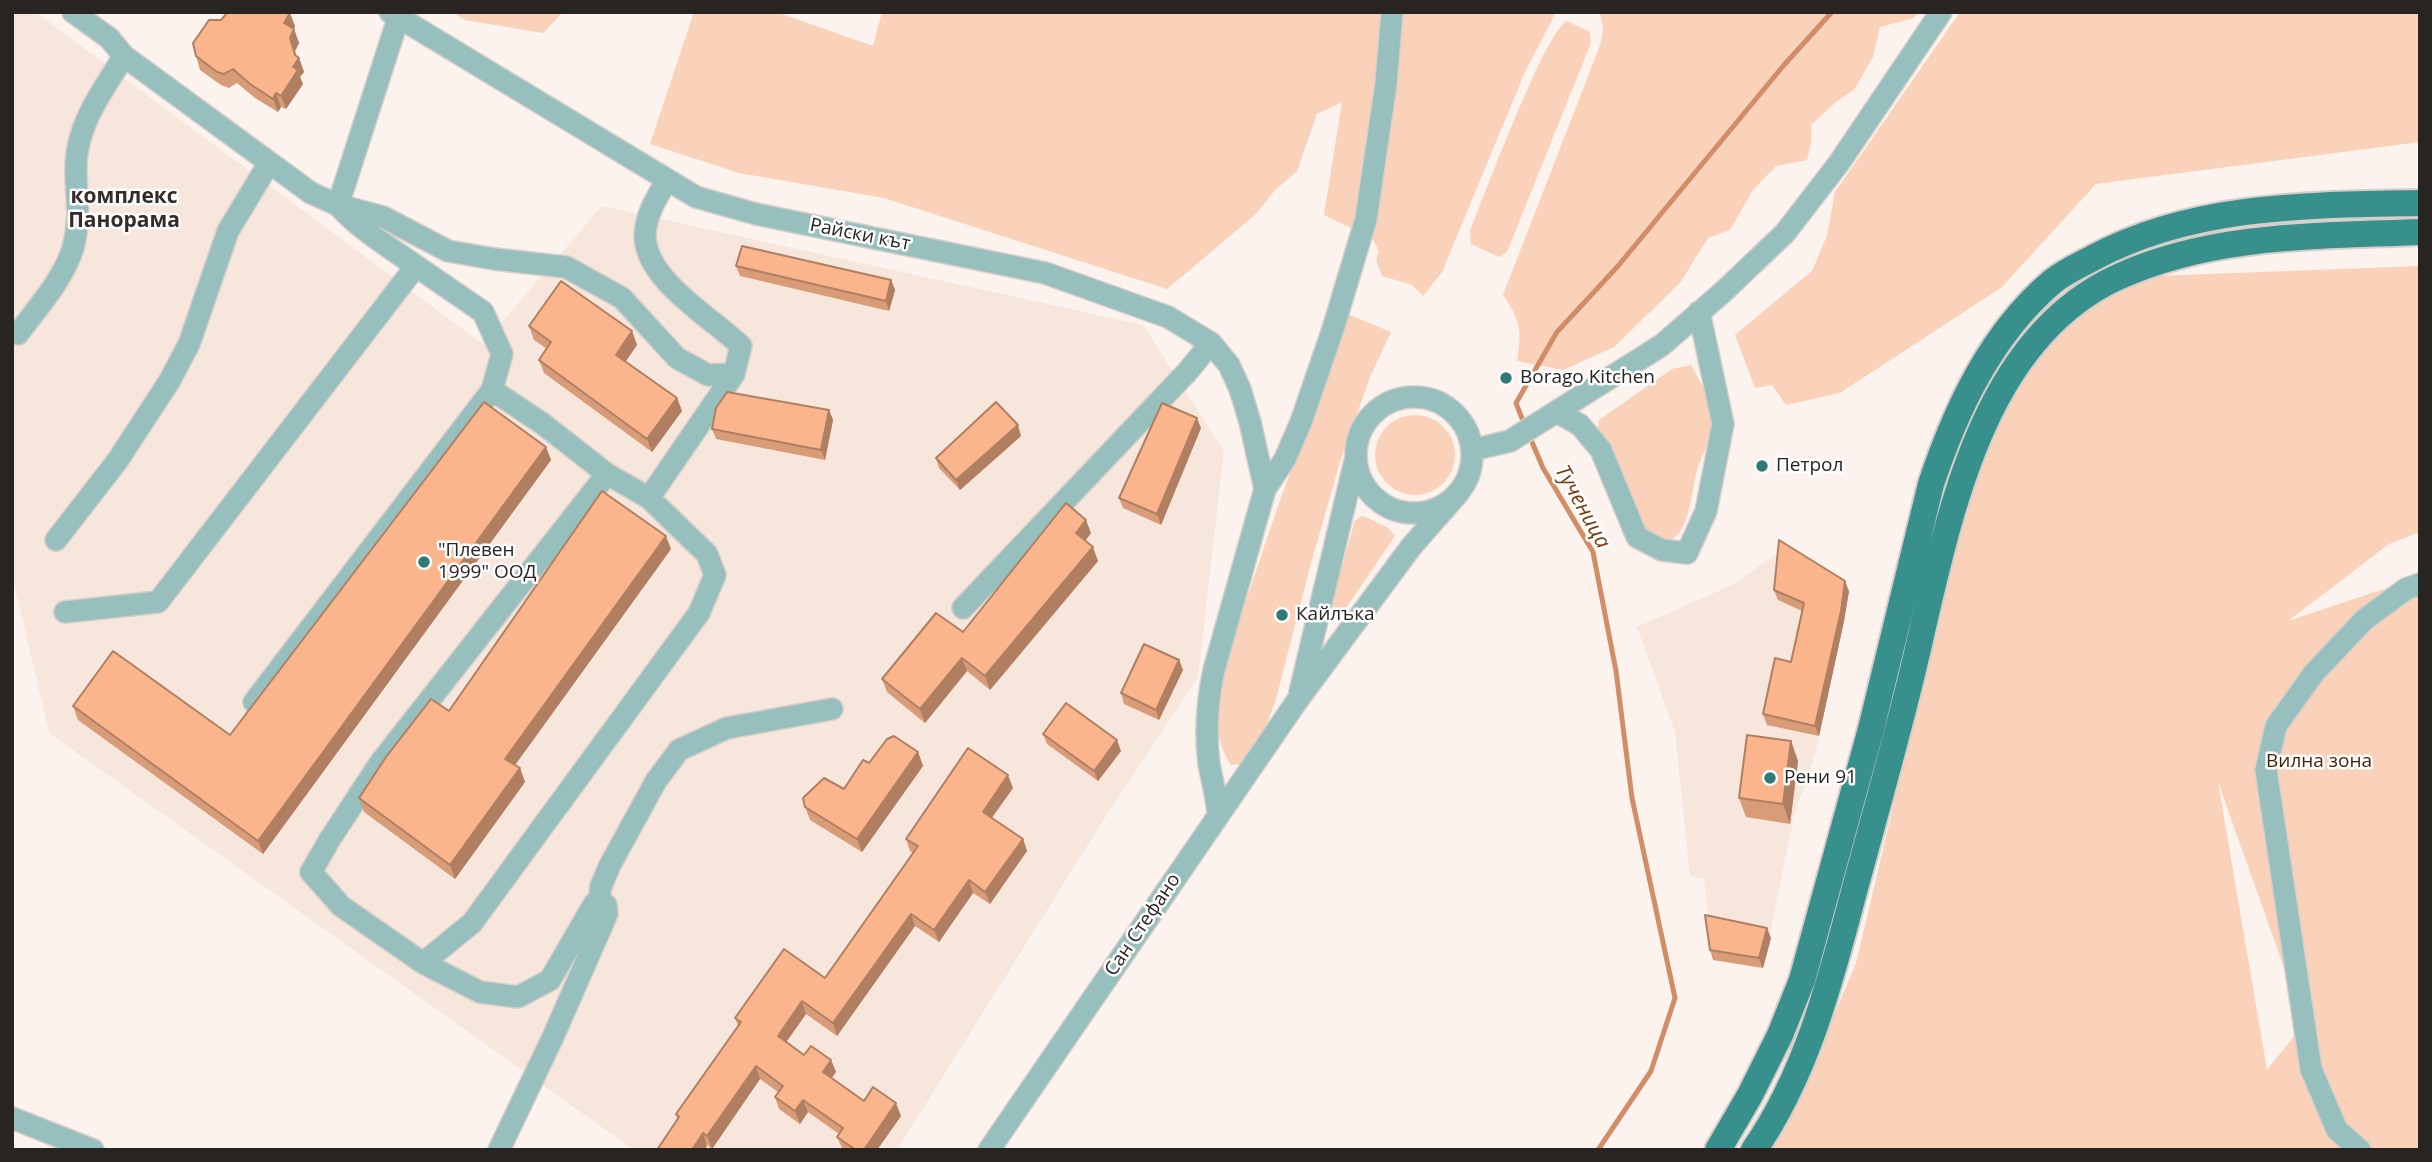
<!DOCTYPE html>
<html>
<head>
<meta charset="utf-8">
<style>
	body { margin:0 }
	#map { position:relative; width:2432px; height:1162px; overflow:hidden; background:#fdf3ee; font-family:"Open Sans",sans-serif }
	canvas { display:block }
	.frame { position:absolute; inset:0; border:14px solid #272422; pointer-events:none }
</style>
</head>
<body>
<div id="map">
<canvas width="2432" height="1162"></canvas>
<div class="frame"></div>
</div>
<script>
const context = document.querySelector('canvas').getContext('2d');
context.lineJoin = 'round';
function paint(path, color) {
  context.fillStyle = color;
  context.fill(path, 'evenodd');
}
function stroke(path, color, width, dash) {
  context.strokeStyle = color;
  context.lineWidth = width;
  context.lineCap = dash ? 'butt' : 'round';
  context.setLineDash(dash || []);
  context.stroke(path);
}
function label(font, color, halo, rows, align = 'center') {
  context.font = font + ' "Open Sans",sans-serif';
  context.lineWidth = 5;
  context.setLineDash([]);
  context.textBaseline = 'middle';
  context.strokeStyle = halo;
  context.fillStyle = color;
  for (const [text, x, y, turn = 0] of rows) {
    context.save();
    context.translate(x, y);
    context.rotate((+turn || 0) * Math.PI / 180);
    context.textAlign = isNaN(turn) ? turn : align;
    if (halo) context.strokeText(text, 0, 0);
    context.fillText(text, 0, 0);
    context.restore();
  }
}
paint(new Path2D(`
	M12 12H35L483 344 602 206 1143 325 1224 451 1198 677 1104 819 897 1150H634L49 733 12 574Z
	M1782 550 1849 591 1844 621 1815 755 1794 816 1763 968 1713 960 1704 879 1690 876 1675 732 1637 627 1732 585Z`), '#f6e6dc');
paint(new Path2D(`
	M452 12H563L543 33 465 20Z
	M694 12H776L873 46 882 12H1556L1525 72 1442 272 1423 296 1412 285 1382 276 1376 261 1379 251 1372 238 1324 215 1342 102 1317 114 1297 171 1275 190 1255 215 1167 289 884 198 739 173 650 144Z
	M1599 12H1919L1914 18 1880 27 1873 57 1854 90 1837 101 1811 125V143L1807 160 1776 166 1753 190 1730 230 1708 238 1680 283 1614 347 1563 370 1517 361C1522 331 1521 321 1503 295L1599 48C1604 34 1604 26 1599 12Z
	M1960 12H2420V142L2096 184 2002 287 1840 393 1786 405 1772 385 1755 388 1735 335 1812 271 1827 236 1835 192Z
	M1567 21 1590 32 1591 43 1507 252 1499 257 1471 244 1470 231C1483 199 1545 31 1567 21Z
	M2420 266V532L2389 544 2288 621 2420 577V1150H1771L1789 1122 1856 963 1966 500 1997 427 2031 368 2070 320 2105 299 2155 276ZM2218 782 2304 1024 2267 1070Z
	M1347 314 1391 332 1370 377 1340 462 1310 567 1276 699 1267 724 1242 764 1231 765C1219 747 1217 730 1218 709 1221 665 1239 622 1253 580 1282 491 1316 403 1347 314Z
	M1691 365C1702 384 1712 402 1713 424 1713 439 1701 455 1697 470 1691 491 1688 565 1649 531 1635 519 1634 500 1626 484 1618 468 1610 452 1601 436L1598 428 1599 420 1672 369Z
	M1375 455a40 40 0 1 1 80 0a40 40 0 1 1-80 0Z
	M1363 516 1387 527 1395 536 1342 614 1335 613 1331 606 1355 520Z`), '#fad1b9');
stroke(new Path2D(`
	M1525 426 1516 403 1557 332 1618 266 1784 65 1832 12
	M1529 435 1543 468 1593 552 1616 671 1632 798 1675 998 1651 1071 1598 1150`), '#d18e66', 5);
const minor = new Path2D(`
	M73 12 109 38 124 56 311 193 338 205 398 19
	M390 12 696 197 756 214 1045 273 1168 317 1211 343 1229 365 1240 389 1250 422 1265 489
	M342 206 383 217 448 251 494 259 566 267 622 298 677 358 708 375 734 374
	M18 334C37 308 63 280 73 248 82 215 75 195 76 163 78 122 104 89 124 56
	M492 390 543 424 607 474 380 763 330 839 311 872 341 906 423 963 472 923 699 613 715 575 707 554 649 498 607 474
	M1356 455a58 58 0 1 1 116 0a58 58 0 1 1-116 0Z
	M1557 412 1580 425 1601 450 1637 537 1662 550 1687 553 1706 511 1723 424 1699 312
	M1472 450 1510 441 1662 345 1723 292 1785 233 1839 163 1941 12
	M649 498 734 374 741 346C711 317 645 280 645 235 646 214 657 197 667 180
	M56 540 118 460 170 380 189 344 228 231 269 163
	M963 608 1188 371 1211 343
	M65 612 158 602 416 266C389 247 360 230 338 205
	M1300 692 1355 461
	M254 702 492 390 502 354 483 312 416 266
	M1218 814C1217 797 1212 781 1209 764 1205 732 1207 702 1214 670L1265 489 1285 459 1301 422 1333 329 1366 219 1386 84 1392 12
	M599 901 601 886 610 865 656 781 679 750 727 728 832 709
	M423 963 480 992 518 997 550 980 594 904 599 901 606 905 607 914 553 1037 499 1150
	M12 1118 93 1150
	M989 1150 1297 701 1411 547 1460 491
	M2360 1150 2337 1130 2311 1069 2266 770 2276 726 2314 673 2364 620 2406 589 2420 584`);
const major = new Path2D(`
	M1718 1150 1750 1095 1780 1035 1802 980 1871 729 1931 484C1956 409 1991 334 2052 282 2064 272 2080 265 2093 258 2193 204 2310 205 2420 203
	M1754 1150C1808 1072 1831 978 1855 888 1874 818 1894 748 1911 678 1945 540 1973 343 2118 277 2212 234 2318 236 2420 232`);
stroke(minor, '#d6cec9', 24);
stroke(major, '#d6cec9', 30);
stroke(minor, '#96bfbd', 21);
stroke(major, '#38908d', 26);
paint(new Path2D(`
	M221 20 295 26 294 29 299 43 295 51 296 56 299 58 304 72 300 77 303 84 286 109 281 107 278 112 255 98 237 83 229 88 221 85 200 70 196 56Z
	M736 266 891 280 895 290 889 311 740 276Z
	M529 326 632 331 637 345 626 361 677 398 682 411 652 452 544 373 539 360 547 349 534 340Z
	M829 410 833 420 825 460 716 439 712 429Z
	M1201 428 1161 525 1123 508 1119 498Z
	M1021 436 960 490 939 468 936 458Z
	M546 447 551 460 263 854 78 720 73 706 230 735Z
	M1091 533 1085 541 1098 561 990 690 967 671 925 723 887 692 882 679 963 632Z
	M671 549 515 765 520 768 525 782 455 879 364 812 359 798 449 711Z
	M1774 590 1849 591 1844 621 1819 736 1767 725 1763 714 1791 662 1802 611 1778 600Z
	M1179 660 1183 670 1159 720 1124 704 1121 693Z
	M1043 734 1121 751 1098 781 1047 744Z
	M1791 741 1798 761 1790 824 1746 817 1739 798Z
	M918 752 923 766 862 852 810 820 805 807 844 789 869 763Z
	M1013 788 992 818 1023 839 1027 851 990 904 973 893 939 942 915 926 837 1036 806 1014 786 1042 804 1055 831 1060 836 1072 832 1078 864 1101 901 1116 877 1150H843L837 1137 839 1134 808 1112 800 1124 779 1109 775 1097 778 1092 760 1079 712 1149 677 1119 676 1114 738 1026 735 1018 825 978 913 853 910 851 906 839Z
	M1771 938 1763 968 1713 960 1710 950Z`), '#d89c78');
paint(new Path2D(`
	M290 13 295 26 289 37 284 23Z
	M294 29 299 43 295 51 297 60 299 58 304 72 300 77 303 84 286 109 281 96 293 67 290 38Z
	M276 93 281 107 278 112 273 99Z
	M891 280 895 290 889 311 886 301Z
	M632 331 637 345 621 368 616 355Z
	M677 398 682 411 652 452 647 439Z
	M829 410 833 420 825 460 821 450Z
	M1197 418 1201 428 1161 525 1157 514Z
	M1018 425 1021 436 960 490 956 480Z
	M546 447 551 460 263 854 258 841Z
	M1086 520 1091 533 1081 546 1076 533Z
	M666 536 671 549 510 772 505 759Z
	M1093 547 1098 561 990 690 985 676Z
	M1845 581 1849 591 1844 621 1819 736 1815 726Z
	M962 658 967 671 925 723 920 709Z
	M1179 660 1183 670 1159 720 1156 710Z
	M1117 740 1121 751 1098 781 1094 771Z
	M1791 741 1798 761 1790 824 1783 804Z
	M918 752 923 766 862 852 857 839Z
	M520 768 525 782 455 879 450 865Z
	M1008 775 1013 788 987 824 983 812Z
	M1023 839 1027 851 990 904 985 892Z
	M969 880 973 893 939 942 934 930Z
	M911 914 915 926 837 1036 833 1023Z
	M1767 928 1771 938 1763 968 1759 958Z
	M802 1001 806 1014 782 1048 778 1036Z
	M831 1060 836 1072 827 1084 823 1072Z
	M756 1066 760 1079 712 1149 707 1136Z
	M803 1100 808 1112 800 1124 795 1111Z
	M896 1103 901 1116 877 1150H864Z
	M703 1133 707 1146 705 1150H692Z`), '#b07f62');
const building = new Path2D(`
	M228 12 290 13 284 23 294 29 290 38 295 55 299 58 293 67 298 70 281 96 276 93 273 99 250 84 233 69 224 74 217 72 196 56 193 43 209 20H221Z
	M742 246 891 280 886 301 736 266Z
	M561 281 632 331 616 355 677 398 647 439 539 360 551 342 529 326Z
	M727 392 829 410 821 450 712 429 716 408Z
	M484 402 546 447 258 841 73 706 113 651 230 735Z
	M996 402 1018 425 956 480 936 458Z
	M1162 403 1197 418 1157 514 1119 498Z
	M602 491 666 536 505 759 520 768 450 865 359 798 386 757 431 699 449 711Z
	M1066 503 1086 520 1076 533 1093 547 985 676 962 658 920 709 882 679 936 613 963 632Z
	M1779 540 1845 581 1841 611 1815 726 1763 714 1775 658 1791 662 1804 603 1774 590Z
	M1144 644 1179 660 1156 710 1121 693Z
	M1066 703 1117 740 1094 771 1043 734Z
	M1747 735 1791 741 1783 804 1739 798Z
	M894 736 918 752 857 839 805 807 803 798 824 778 844 789 863 760 869 763 887 739Z
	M968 748 1008 775 983 812 1023 839 985 892 969 880 934 930 911 914 833 1023 802 1001 778 1036 804 1055 811 1046 831 1060 823 1072 864 1101 873 1087 896 1103 864 1150H856L837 1137 843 1128 803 1100 795 1111 775 1097 783 1086 756 1066 707 1136 703 1133 692 1150H657L679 1117 676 1114 741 1022 735 1018 784 949 825 978 918 846 906 839Z
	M1705 915 1767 928 1759 958 1710 950Z`);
paint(building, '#fbb58c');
stroke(building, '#b07f62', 2);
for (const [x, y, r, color] of [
	[1506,378,7,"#317a77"],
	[1762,466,7,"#317a77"],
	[424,562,7,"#317a77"],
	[1282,615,7,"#317a77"],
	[1770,778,7,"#317a77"]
]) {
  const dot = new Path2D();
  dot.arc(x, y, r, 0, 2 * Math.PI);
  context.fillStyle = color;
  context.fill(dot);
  stroke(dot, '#fff', 2.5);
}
label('19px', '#272422', '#fff', [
	["Райски кът",860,235,11],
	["Сан Стефано",1143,925,-56]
]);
label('19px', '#272422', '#fff', [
	["Borago Kitchen",1520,378],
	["Петрол",1776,466],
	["\"Плевен",438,551],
	["1999\" ООД",438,573],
	["Кайлъка",1296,615],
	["Рени 91",1784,778]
], 'left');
label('19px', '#481e00', '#fff', [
	["Вилна зона",2319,762]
]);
label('bold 21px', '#332c28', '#fff', [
	["комплекс",124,197],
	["Панорама",124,221]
]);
label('italic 21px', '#77390b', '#fff', [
	["Тученица",1582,507,61]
]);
</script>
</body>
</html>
